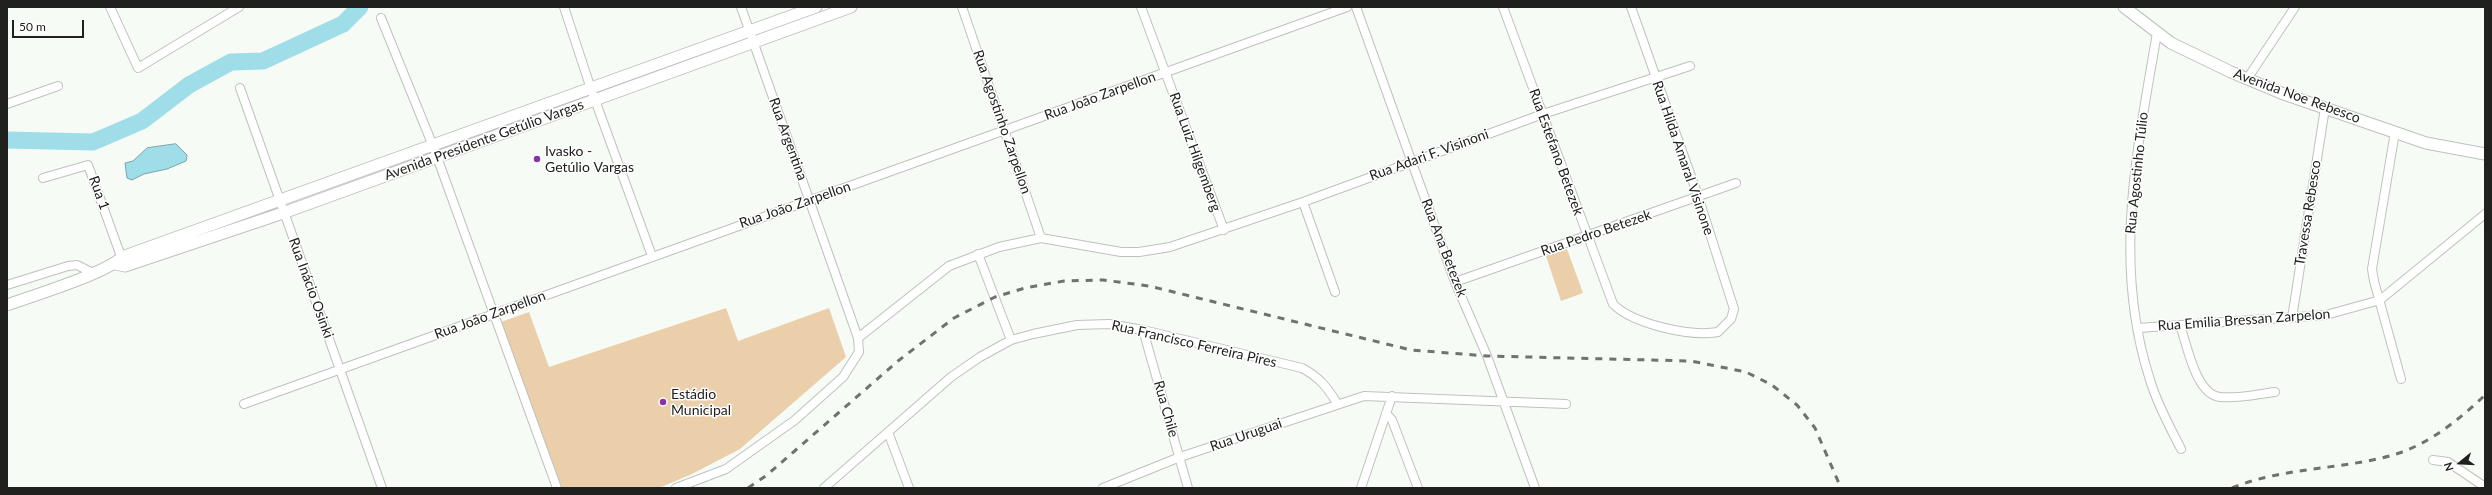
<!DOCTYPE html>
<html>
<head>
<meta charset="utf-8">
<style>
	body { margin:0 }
	#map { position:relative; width:2492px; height:495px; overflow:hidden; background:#f6fbf6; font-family:Lato,sans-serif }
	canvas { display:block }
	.frame { position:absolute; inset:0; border:8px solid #20211f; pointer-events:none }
	.north { position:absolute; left:2440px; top:443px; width:40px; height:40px; -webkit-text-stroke:3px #fff; paint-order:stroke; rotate:252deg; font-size:11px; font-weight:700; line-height:16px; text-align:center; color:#20211f }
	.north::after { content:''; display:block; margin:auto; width:14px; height:18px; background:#20211f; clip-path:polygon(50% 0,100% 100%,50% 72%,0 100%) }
	.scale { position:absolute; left:12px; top:20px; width:72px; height:18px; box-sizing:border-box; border:2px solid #20211f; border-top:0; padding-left:5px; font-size:12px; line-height:14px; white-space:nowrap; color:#20211f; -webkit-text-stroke:3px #fff; paint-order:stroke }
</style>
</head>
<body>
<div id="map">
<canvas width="2492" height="495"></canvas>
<div class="frame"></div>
<div class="north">N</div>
<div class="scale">50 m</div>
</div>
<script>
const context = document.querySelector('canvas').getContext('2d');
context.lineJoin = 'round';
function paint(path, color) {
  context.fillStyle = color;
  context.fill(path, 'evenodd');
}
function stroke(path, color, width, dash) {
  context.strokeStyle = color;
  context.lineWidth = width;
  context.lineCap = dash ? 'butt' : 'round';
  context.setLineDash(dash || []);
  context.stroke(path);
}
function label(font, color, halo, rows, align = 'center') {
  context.font = font + ' Lato,sans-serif';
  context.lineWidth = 3;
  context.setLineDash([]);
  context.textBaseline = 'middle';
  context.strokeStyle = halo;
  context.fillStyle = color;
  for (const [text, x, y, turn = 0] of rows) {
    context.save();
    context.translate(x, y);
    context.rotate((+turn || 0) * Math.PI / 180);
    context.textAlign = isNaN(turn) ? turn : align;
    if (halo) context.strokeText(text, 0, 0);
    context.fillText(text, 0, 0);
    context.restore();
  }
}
paint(new Path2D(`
	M1567 249 1583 293 1561 301 1546 256Z
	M726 308 738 341 829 308 846 357 740 449 692 474 659 488H562L501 322 529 312 549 367Z`), '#ebcfab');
const water = new Path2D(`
	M176 144 187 155 186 161 167 169 144 174 132 180 127 178 125 163 133 161 147 148Z`);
paint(water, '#9fdde9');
stroke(water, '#79a5ac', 1);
stroke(new Path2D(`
	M7 140 93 142 142 121 189 85 231 62 263 61 343 24 360 7`), '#9fdde9', 17);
const street = new Path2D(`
	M110 7 138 68 239 7
	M564 7 591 89 652 256
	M741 7 858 338
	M962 7 1041 238
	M1141 7 1224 230
	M1356 7 1455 282 1487 356 1535 488
	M1503 7 1613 304C1633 324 1690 337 1718 332L1731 319 1734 309 1698 196 1631 7
	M381 18 433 146 557 488
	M2157 33C2137 151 2112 263 2150 380 2157 404 2170 427 2181 449
	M2247 79 2295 7
	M240 88 382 488
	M7 104 58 86
	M2395 132 2372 269 2374 281 2401 379
	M43 178 88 165 123 262
	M1303 202 1335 292
	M978 254 1011 340
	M1455 282 1736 183
	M7 285 68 266 77 265 93 273
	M2292 318 2325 108
	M2180 325C2187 345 2196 395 2220 397 2237 399 2258 394 2275 392
	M2138 328 2326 315 2380 300 2485 214
	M1143 330 1188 488
	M244 404 1347 7
	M1386 413 1392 420 1418 488
	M888 432 909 488
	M2433 460 2448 462 2485 487
	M676 488 726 469 795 420 843 377 859 352 858 338 949 266 999 247 1041 238 1121 252H1139L1170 247 1303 202 1543 114 1690 66
	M824 488 951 377 980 357 1011 340 1033 334 1077 325 1109 324 1143 330 1302 368C1319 377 1327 387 1337 403
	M1103 488 1180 457 1364 396 1566 404
	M1361 488 1392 396`);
const secondary = new Path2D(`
	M2124 7 2171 43 2231 72 2281 93 2426 143 2485 154
	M115 264 125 266 283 213 851 7
	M7 305C32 296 107 273 122 257L816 7`);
stroke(street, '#bec2bd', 10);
stroke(secondary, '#bec2bd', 13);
stroke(street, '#fff', 8);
stroke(secondary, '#fff', 11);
stroke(new Path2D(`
	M748 488 767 475 898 361 954 318 995 297 1025 288 1064 281 1103 280 1149 286 1411 350 1487 356 1691 361 1746 372 1772 385 1797 405 1815 428 1841 488
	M2232 488C2283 467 2340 470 2393 455 2428 445 2460 419 2485 395`), '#6f726e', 3, [7, 7]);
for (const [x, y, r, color] of [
	[537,159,4,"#8535a6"],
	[663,402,4,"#8535a6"]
]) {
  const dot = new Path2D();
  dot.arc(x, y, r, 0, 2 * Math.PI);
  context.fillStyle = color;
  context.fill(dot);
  stroke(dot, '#fff', 1.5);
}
label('14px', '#20211f', '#fff', [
	["Rua João Zarpellon",1100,96,-20],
	["Avenida Noe Rebesco",2297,96,20],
	["Rua Agostinho Zarpellon",1002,122,71],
	["Rua Argentina",788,139,70],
	["Avenida Presidente Getúlio Vargas",484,140,-20],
	["Rua Luiz Hilgemberg",1195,152,70],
	["Rua Estefano Betezek",1556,152,70],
	["Rua Adari F. Visinoni",1429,155,-20],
	["Rua Hilda Amaral Visinone",1683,158,71],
	["Rua Agostinho Túlio",2137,173,-84],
	["Rua 1",99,193,70],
	["Rua João Zarpellon",795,205,-19],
	["Travessa Rebesco",2308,213,-81],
	["Rua Pedro Betezek",1596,233,-19],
	["Rua Ana Betezek",1444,248,69],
	["Rua Inácio Osinki",311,288,70],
	["Rua João Zarpellon",490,315,-20],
	["Rua Emilia Bressan Zarpelon",2244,320,-4],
	["Rua Francisco Ferreira Pires",1194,344,13],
	["Rua Chile",1166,409,74],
	["Rua Uruguai",1246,435,-19]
]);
label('14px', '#20211f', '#fff', [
	["Ivasko -",545,151],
	["Getúlio Vargas",545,167],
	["Estádio",671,394],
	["Municipal",671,410]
], 'left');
</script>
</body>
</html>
